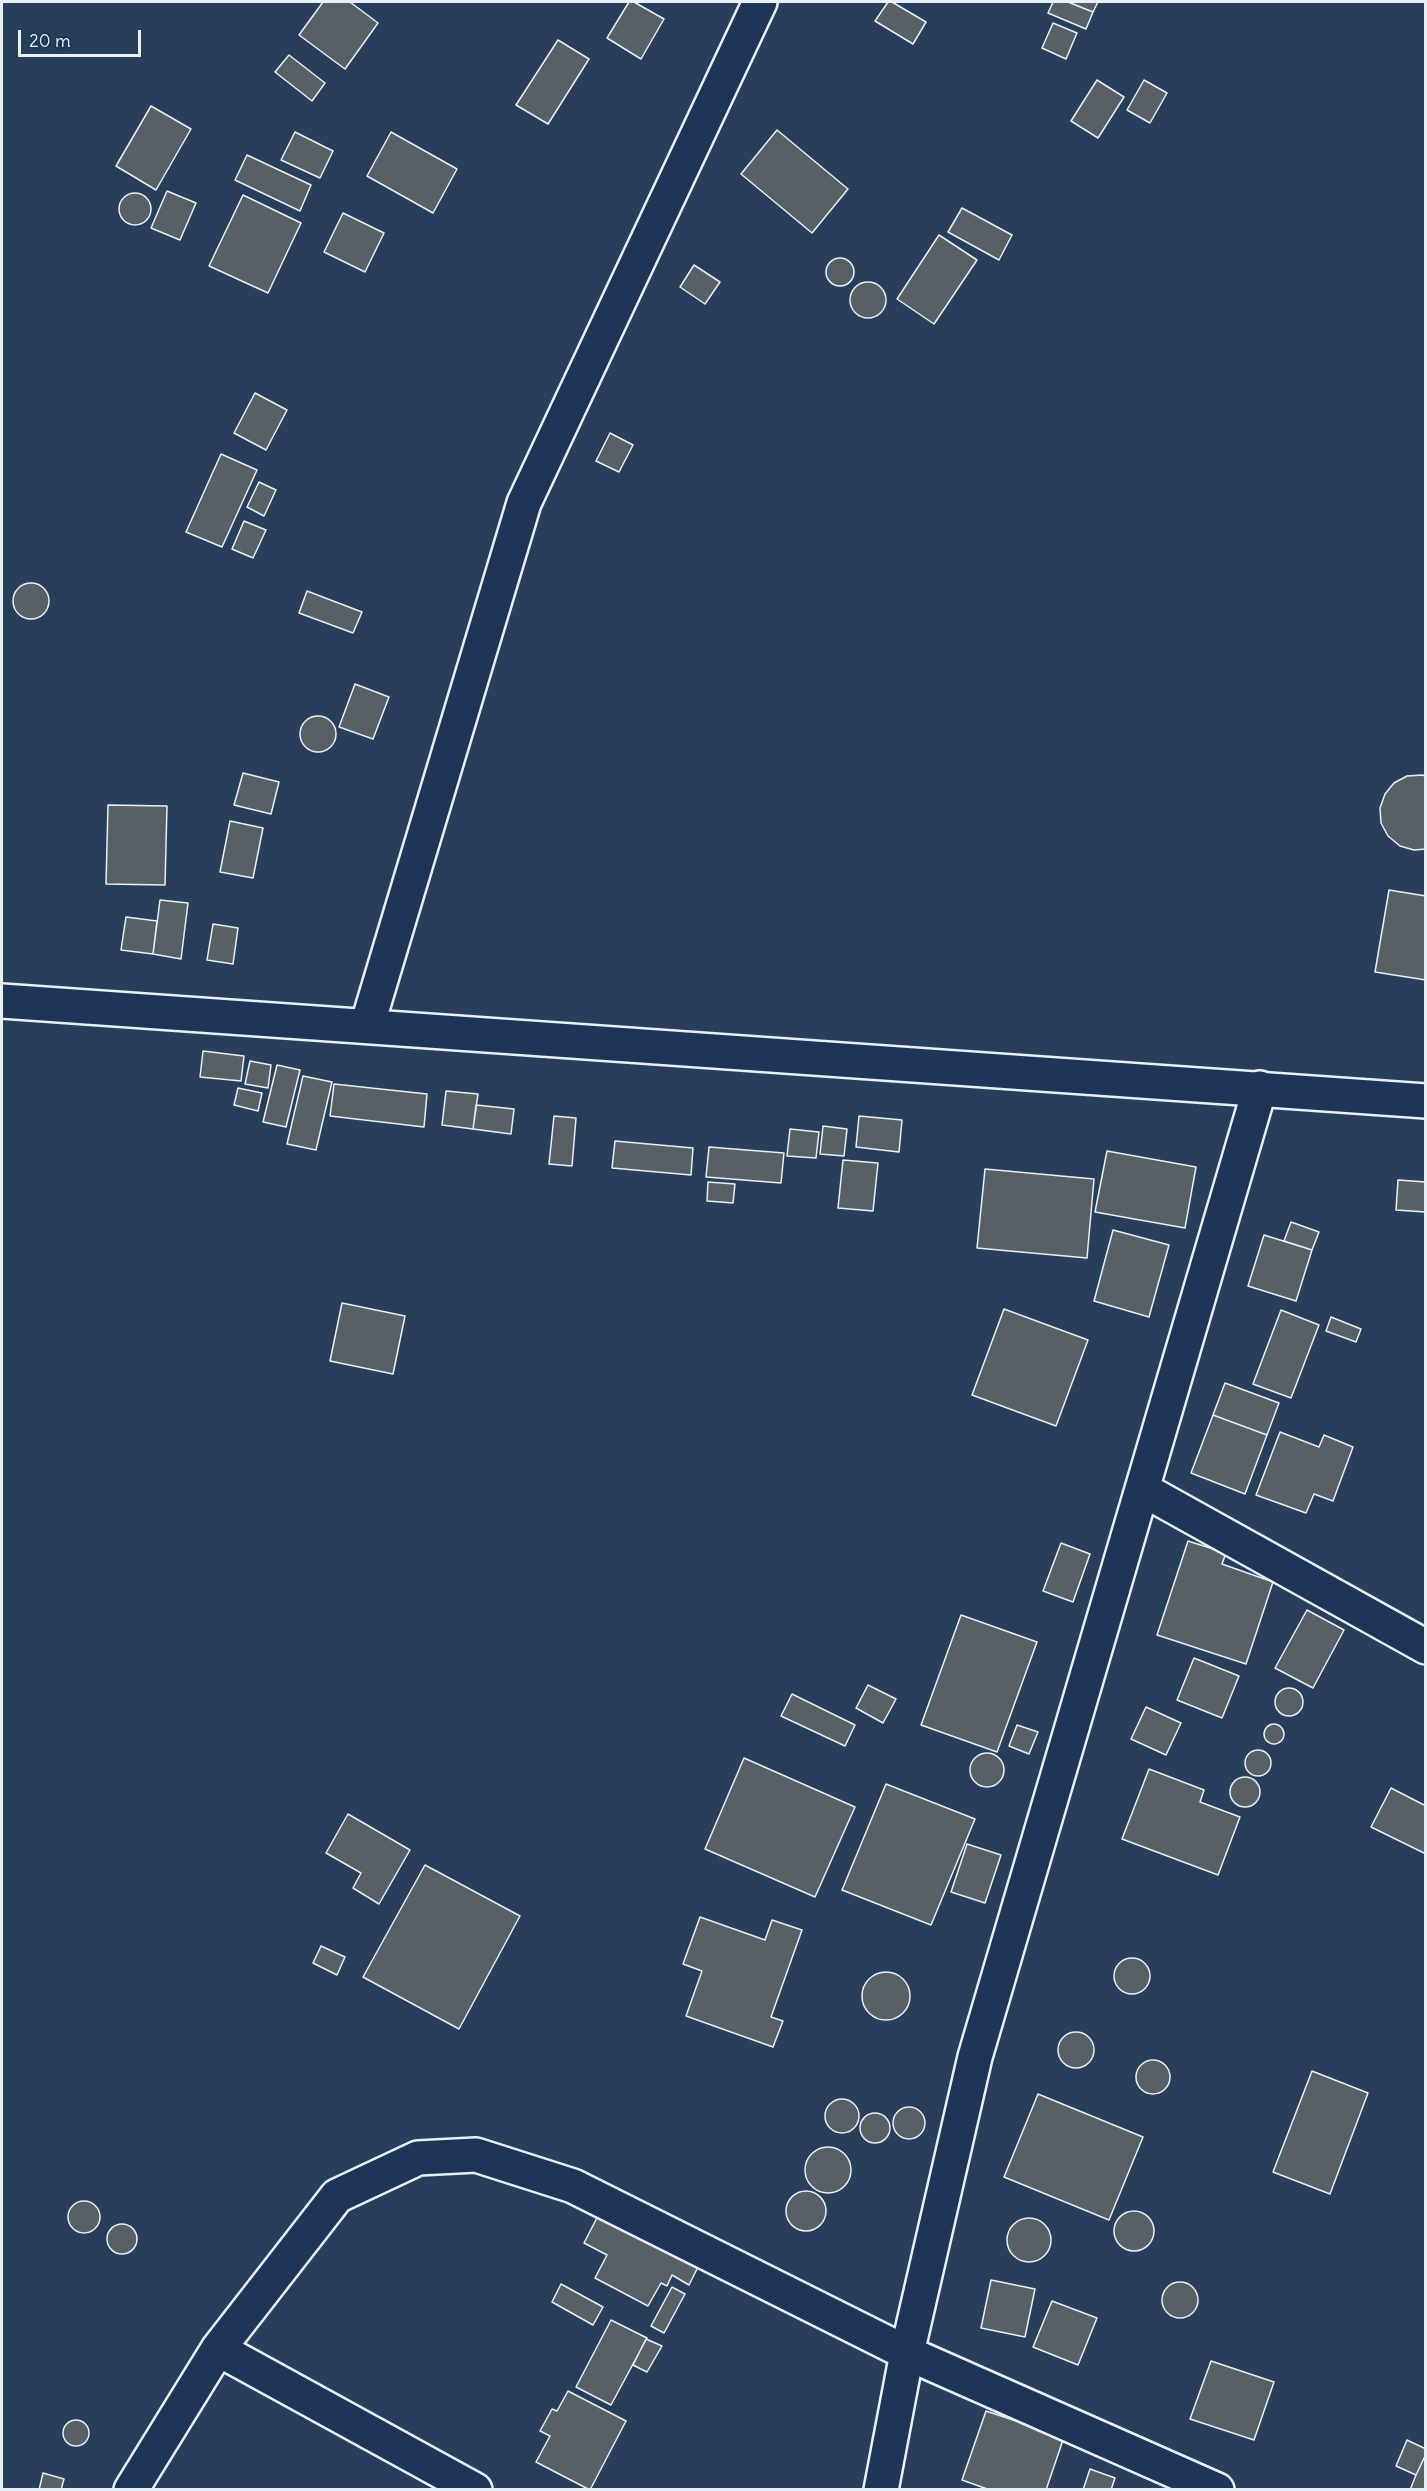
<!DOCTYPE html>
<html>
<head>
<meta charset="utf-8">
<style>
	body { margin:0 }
	#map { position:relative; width:1427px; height:2491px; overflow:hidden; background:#293e5a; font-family:Delius,sans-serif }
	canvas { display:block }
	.frame { position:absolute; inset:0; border:3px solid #e8f1f8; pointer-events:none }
	.scale { position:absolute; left:18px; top:30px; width:123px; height:27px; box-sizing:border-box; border:3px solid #e8f1f8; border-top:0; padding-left:8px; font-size:18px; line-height:21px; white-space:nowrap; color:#e8f1f8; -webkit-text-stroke:4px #1d3557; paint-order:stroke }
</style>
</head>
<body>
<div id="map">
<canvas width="1427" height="2491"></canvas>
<div class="frame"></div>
<div class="scale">20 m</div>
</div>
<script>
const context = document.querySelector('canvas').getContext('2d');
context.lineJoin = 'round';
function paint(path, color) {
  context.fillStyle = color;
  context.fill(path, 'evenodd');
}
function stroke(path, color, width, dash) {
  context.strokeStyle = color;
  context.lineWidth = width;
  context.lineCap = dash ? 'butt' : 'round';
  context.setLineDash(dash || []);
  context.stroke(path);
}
const building = new Path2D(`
	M323 2H350L378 23 345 69 299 35Z
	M629 2H634L664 19 641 59 607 38Z
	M888 2H892L926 22 913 44 875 21Z
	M1053 2H1068L1093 12 1086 29 1048 13Z
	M1068 2H1098L1093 12Z
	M1053 23 1077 33 1066 59 1042 48Z
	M558 40 589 59 548 124 516 105Z
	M289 55 325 83 312 101 275 72Z
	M1097 80 1124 97 1098 138 1071 121Z
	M1144 80 1167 93 1150 123 1127 110Z
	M151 106 191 129 156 190 116 166Z
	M777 130 848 189 812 233 741 174Z
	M295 132 333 151 320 178 281 160Z
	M391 132 457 169 433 213 367 176Z
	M247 155 311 185 300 211 235 180Z
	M167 191 196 203 180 240 151 228Z
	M119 209a16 16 0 1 1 32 0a16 16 0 1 1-32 0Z
	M243 195 301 223 268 293 209 266Z
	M962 208 1012 235 999 260 948 232Z
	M343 213 384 233 365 272 324 252Z
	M939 235 977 260 934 324 897 299Z
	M826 272a14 14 0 1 1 28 0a14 14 0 1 1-28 0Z
	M694 265 720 282 705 304 680 287Z
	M850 300a18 18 0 1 1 36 0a18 18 0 1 1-36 0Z
	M255 393 287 410 266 450 234 433Z
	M610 433 633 445 619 472 596 461Z
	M221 454 257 470 222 547 186 532Z
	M259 482 276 490 264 516 247 507Z
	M244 521 266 530 253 558 232 549Z
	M13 601a18 18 0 1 1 36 0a18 18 0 1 1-36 0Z
	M307 591 362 612 353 633 299 613Z
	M355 684 389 697 373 739 339 727Z
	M300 734a18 18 0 1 1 36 0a18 18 0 1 1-36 0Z
	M243 773 279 782 271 814 234 805Z
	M1422 775 1426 776V849L1414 850 1400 846 1388 836 1381 823 1380 808 1385 794 1394 783 1407 776Z
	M108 805 167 806 165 885 106 884Z
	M230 821 263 828 253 878 220 872Z
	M1389 890 1426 896V980L1375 972Z
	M160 900 188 903 181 959 153 954Z
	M126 917 157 921 153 954 121 950Z
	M213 924 238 928 233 964 207 960Z
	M203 1051 244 1056 241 1081 200 1077Z
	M250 1061 271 1065 268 1088 245 1084Z
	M277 1065 300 1070 286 1127 263 1122Z
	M303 1076 332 1082 316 1150 287 1144Z
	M334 1084 427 1094 424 1127 330 1116Z
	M238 1088 262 1093 258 1111 234 1105Z
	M446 1091 478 1094 473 1129 442 1125Z
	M476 1105 514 1109 511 1134 473 1129Z
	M554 1116 576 1118 572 1166 549 1164Z
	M859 1116 902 1120 899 1152 856 1147Z
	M823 1126 847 1129 844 1156 820 1154Z
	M790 1129 819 1132 816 1158 787 1156Z
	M615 1141 693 1148 691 1175 612 1168Z
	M709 1147 784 1153 781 1183 706 1177Z
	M1107 1151 1196 1167 1185 1228 1095 1212Z
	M843 1160 878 1163 873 1211 838 1208Z
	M985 1169 1094 1179 1087 1258 977 1248Z
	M1398 1180 1426 1182 1425 1212 1396 1210Z
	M708 1182 735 1184 733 1203 707 1201Z
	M1291 1222 1319 1232 1312 1250 1284 1241Z
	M1113 1230 1169 1245 1149 1317 1094 1301Z
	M1264 1235 1312 1250 1296 1301 1248 1286Z
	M342 1303 405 1316 393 1374 330 1361Z
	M1004 1309 1088 1340 1056 1426 972 1395Z
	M1281 1310 1319 1325 1291 1398 1253 1384Z
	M1331 1317 1361 1329 1356 1342 1326 1331Z
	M1225 1383 1279 1403 1267 1435 1213 1415Z
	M1213 1415 1267 1435 1245 1494 1191 1473Z
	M1280 1432 1319 1447 1324 1435 1353 1447 1333 1501 1314 1494 1306 1513 1256 1495Z
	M1188 1541 1226 1553 1222 1564 1273 1582 1246 1664 1157 1635Z
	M1061 1543 1090 1554 1073 1602 1043 1591Z
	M1307 1610 1344 1630 1313 1688 1275 1668Z
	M961 1615 1037 1642 997 1752 921 1725Z
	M1194 1658 1239 1676 1222 1718 1177 1700Z
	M868 1685 896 1699 883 1723 856 1708Z
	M1275 1702a14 14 0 1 1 28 0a14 14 0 1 1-28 0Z
	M792 1694 855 1725 845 1746 781 1716Z
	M1146 1707 1181 1723 1166 1755 1131 1739Z
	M1264 1734a10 10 0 1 1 20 0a10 10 0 1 1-20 0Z
	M1017 1725 1038 1732 1029 1754 1009 1746Z
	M1245 1763a13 13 0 1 1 26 0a13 13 0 1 1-26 0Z
	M970 1770a17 17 0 1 1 34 0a17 17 0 1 1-34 0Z
	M744 1758 855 1807 815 1897 705 1849Z
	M1149 1769 1204 1790 1200 1802 1240 1817 1218 1875 1122 1839Z
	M1230 1792a15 15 0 1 1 30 0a15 15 0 1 1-30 0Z
	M886 1784 975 1819 931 1925 842 1890Z
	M1391 1788 1426 1806V1854L1371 1827Z
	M348 1814 410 1850 379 1904 353 1888 361 1873 326 1853Z
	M967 1844 1001 1855 985 1903 951 1892Z
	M425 1865 520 1916 459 2029 363 1977Z
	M700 1917 765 1940 772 1920 802 1930 771 2017 783 2021 773 2047 686 2016 702 1971 683 1964Z
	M321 1946 345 1957 337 1975 313 1963Z
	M1114 1976a18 18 0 1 1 36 0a18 18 0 1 1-36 0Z
	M862 1996a24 24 0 1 1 48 0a24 24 0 1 1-48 0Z
	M1058 2050a18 18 0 1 1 36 0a18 18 0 1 1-36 0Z
	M1136 2077a17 17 0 1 1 34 0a17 17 0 1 1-34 0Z
	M1312 2071 1368 2093 1330 2194 1273 2172Z
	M1038 2094 1143 2137 1109 2220 1004 2177Z
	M825 2116a17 17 0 1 1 34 0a17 17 0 1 1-34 0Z
	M893 2123a16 16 0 1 1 32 0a16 16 0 1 1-32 0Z
	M860 2128a15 15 0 1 1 30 0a15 15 0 1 1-30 0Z
	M805 2170a23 23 0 1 1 46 0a23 23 0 1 1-46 0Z
	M786 2211a20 20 0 1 1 40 0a20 20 0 1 1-40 0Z
	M68 2217a16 16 0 1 1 32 0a16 16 0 1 1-32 0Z
	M601 2210 613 2224 629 2233 633 2224 651 2233 647 2242 679 2259 682 2253 700 2263 689 2285 672 2275 667 2286 661 2283 648 2306 595 2278 607 2255 584 2243Z
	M1114 2231a20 20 0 1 1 40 0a20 20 0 1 1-40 0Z
	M1007 2240a22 22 0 1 1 44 0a22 22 0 1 1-44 0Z
	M107 2239a15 15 0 1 1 30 0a15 15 0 1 1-30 0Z
	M991 2280 1035 2289 1025 2337 981 2328Z
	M1162 2300a18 18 0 1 1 36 0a18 18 0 1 1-36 0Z
	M561 2284 603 2307 593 2325 552 2302Z
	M672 2287 685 2294 664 2333 651 2326Z
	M1052 2301 1097 2318 1078 2365 1033 2347Z
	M611 2320 647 2338 611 2405 576 2387Z
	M646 2339 662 2346 647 2372 633 2365Z
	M1211 2361 1274 2382 1254 2440 1190 2419Z
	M568 2391 626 2421 590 2490 536 2462 550 2436 540 2431 552 2409 557 2411Z
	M986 2411 1064 2437 1046 2490H990L962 2480Z
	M63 2433a13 13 0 1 1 26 0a13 13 0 1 1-26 0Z
	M1407 2440 1426 2449V2454L1416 2475 1396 2466Z
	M1426 2454V2490H1410L1416 2475Z
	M1090 2469 1115 2478 1111 2490H1083Z
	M43 2473 64 2479 61 2490H39Z`);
paint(building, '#596065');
stroke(building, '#e8f1f8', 1.5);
const minor = new Path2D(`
	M367 1026 524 503 760 2
	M1142 1489 1426 1647
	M218 2349 475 2490
	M131 2490 218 2349 337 2196 418 2158 476 2155 573 2186 907 2353 1217 2490
	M881 2490 907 2353 975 2057 1260 1088`);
const highway = new Path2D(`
	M2 1001 1426 1101`);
stroke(minor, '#e8f1f8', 38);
stroke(highway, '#e8f1f8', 38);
stroke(minor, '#1d3557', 33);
stroke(highway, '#1d3557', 33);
</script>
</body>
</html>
